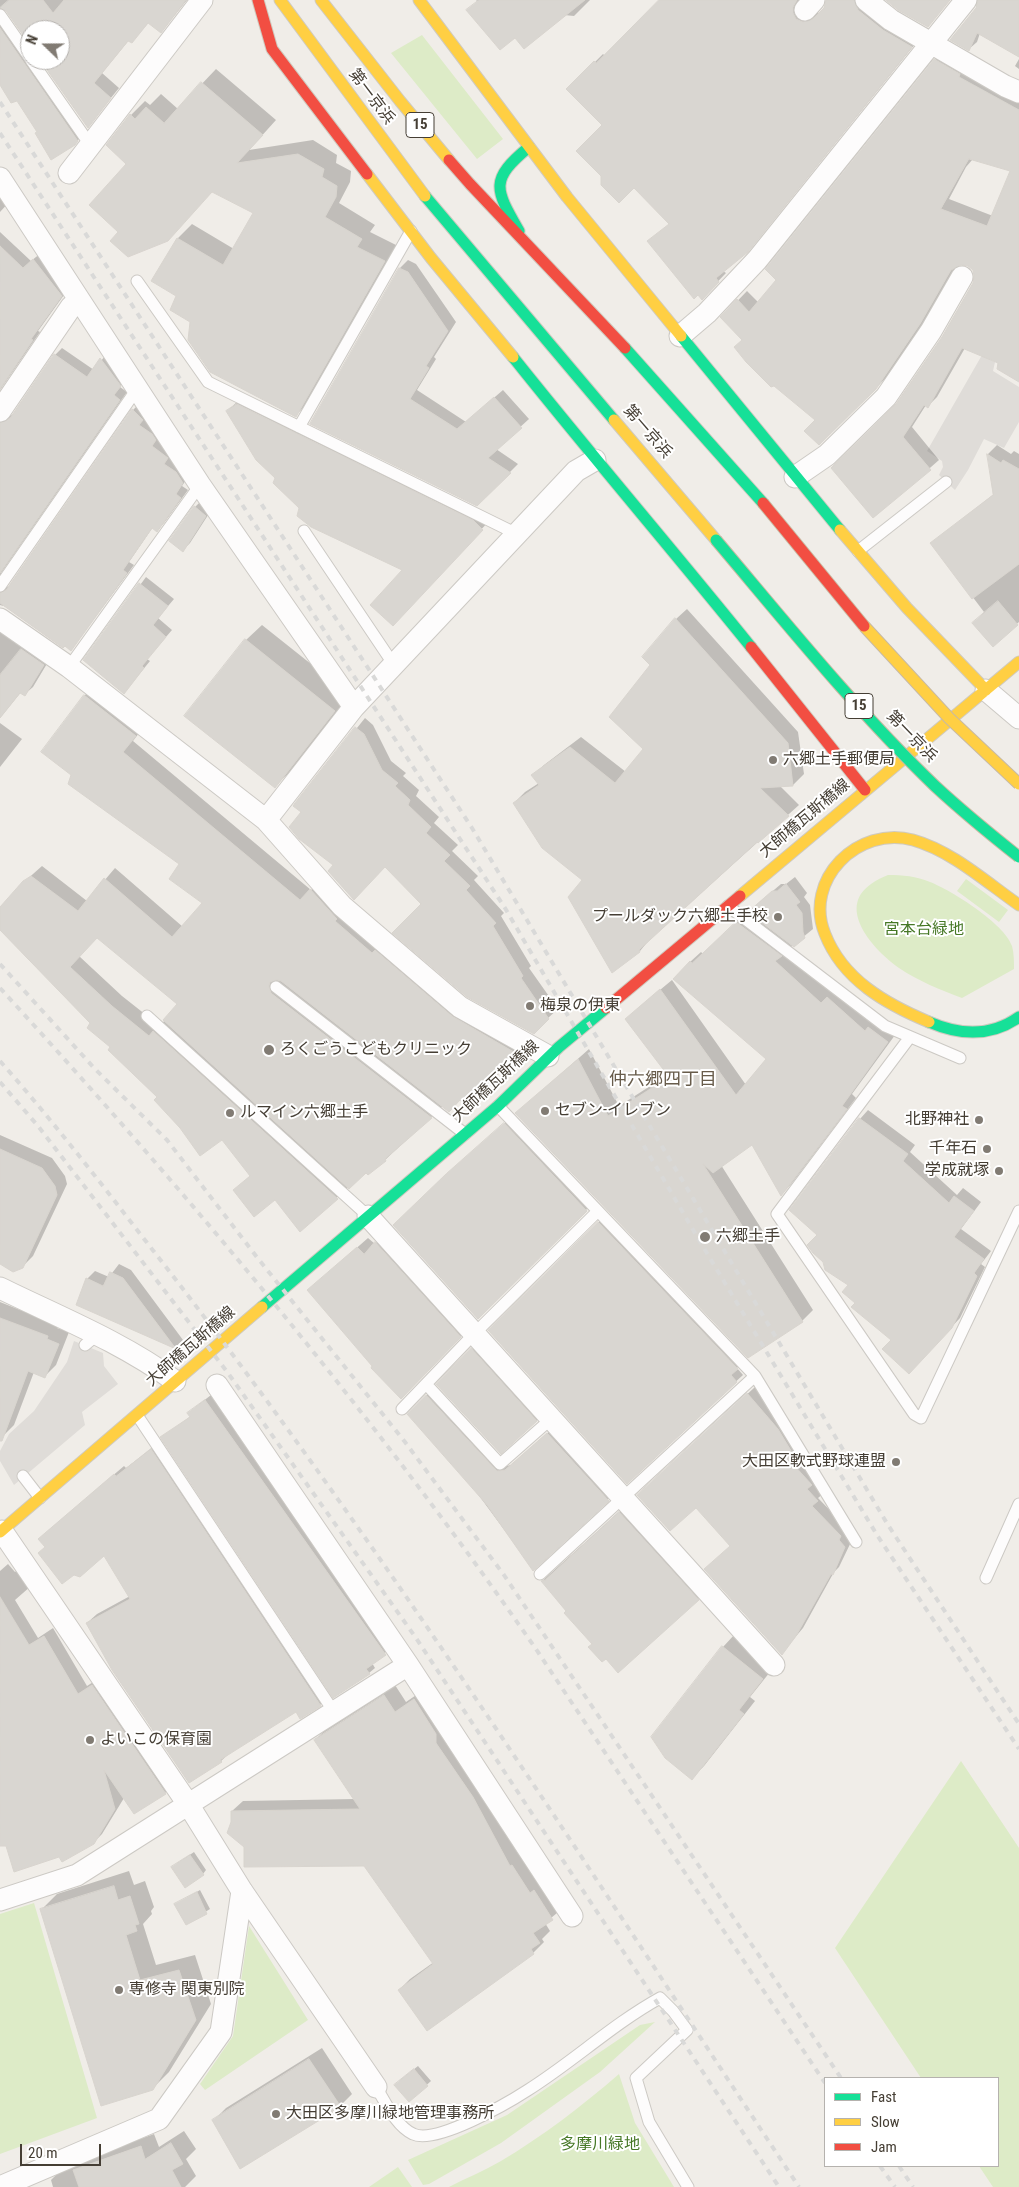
<!DOCTYPE html>
<html>
<head>
<meta charset="utf-8">
<style>
	body { margin:0 }
	#map { position:relative; width:1019px; height:2187px; overflow:hidden; background:#f0ede8; font-family:"Roboto Condensed",sans-serif }
	canvas { display:block }
	.legend { position:absolute; left:824px; top:2077px; width:175px; height:90px; box-sizing:border-box; background:#fff; border:1px solid #b5b2ae; margin:0; padding:6px 9px; list-style:none; font-size:15px; color:#453e34 }
	.legend li { display:flex; align-items:center; gap:10px; height:25px }
	.legend b { width:25px; border:1px solid #b5b2ae }
	.north { position:absolute; left:20px; top:20px; width:50px; height:50px; box-sizing:border-box; background:#fff; border:1px solid #b5b2ae; border-radius:50%; rotate:292deg; font-size:14px; font-weight:700; line-height:20px; text-align:center; color:#453e34 }
	.north::after { content:''; display:block; margin:auto; width:18px; height:22px; background:#817b73; clip-path:polygon(50% 0,100% 100%,50% 72%,0 100%) }
	.scale { position:absolute; left:20px; top:2144px; width:81px; height:22px; box-sizing:border-box; border:2px solid #453e34; border-top:0; padding-left:6px; font-size:15px; line-height:18px; white-space:nowrap; color:#453e34; -webkit-text-stroke:4px #fff; paint-order:stroke }
</style>
</head>
<body>
<div id="map">
<canvas width="1019" height="2187"></canvas>
<ul class="legend">
<li><b style="height:6px;background:#16e098"></b>Fast</li>
<li><b style="height:6px;background:#ffcf43"></b>Slow</li>
<li><b style="height:6px;background:#f24e42"></b>Jam</li>
</ul>
<div class="north">N</div>
<div class="scale">20 m</div>
</div>
<script>
const context = document.querySelector('canvas').getContext('2d');
context.lineJoin = 'round';
function paint(path, color) {
  context.fillStyle = color;
  context.fill(path, 'evenodd');
}
function stroke(path, color, width, dash) {
  context.strokeStyle = color;
  context.lineWidth = width;
  context.lineCap = dash ? 'butt' : 'round';
  context.setLineDash(dash || []);
  context.stroke(path);
}
function label(font, color, halo, rows, align = 'center') {
  context.font = font + ' "Roboto Condensed","Noto Sans JP",sans-serif';
  context.lineWidth = 4;
  context.setLineDash([]);
  context.textBaseline = 'middle';
  context.strokeStyle = halo;
  context.fillStyle = color;
  for (const [text, x, y, turn = 0] of rows) {
    context.save();
    context.translate(x, y);
    context.rotate((+turn || 0) * Math.PI / 180);
    context.textAlign = isNaN(turn) ? turn : align;
    if (halo) context.strokeText(text, 0, 0);
    context.fillText(text, 0, 0);
    context.restore();
  }
}
paint(new Path2D(`
	M422 35 503 139 477 159 391 53Z
	M888 875C903 875 916 876 930 882 951 890 1005 924 1012 946 1014 953 1014 962 1014 969L962 998C941 990 918 981 899 968 875 951 835 909 871 884 876 880 883 877 888 875Z
	M966 879 1008 910 999 922 957 891Z
	M961 1761 1019 1848V2187H993L979 2166H998V2078H921L835 1948Z
	M34 1903 97 2118 0 2154V1914Z
	M249 1926 308 2020 205 2090 200 2084 233 2036Z
	M655 2022 600 2072 501 2143 429 2184 423 2185 408 2160 507 2115 640 2025Z
	M619 2074 635 2123 674 2187H449C466 2178 484 2171 501 2161 543 2136 582 2106 619 2074Z
	M398 2167 412 2187H369Z`), '#ddebc7');
paint(new Path2D(`
	M982 355 995 362 993 371 1019 387V422L1004 448 984 439 968 470 955 490 939 475 943 467 942 461 927 451Z
	M74 1341 103 1353 104 1366 118 1384 82 1412 85 1425 14 1485 0 1461V1451L9 1434 34 1411 67 1362Z`), '#dfdcd8');
paint(new Path2D(`
	M0 0H187L161 32 149 22 132 42 129 40 102 73 119 88 88 126 42 60H60V30H30V43L7 10 2 7 83 135 74 144 39 131 17 100 0 84Z
	M476 0H590L574 16 564 15 516 37Z
	M660 0H800L811 15 821 12 827 3V0H864L919 39 755 243 723 271 726 273 702 298 670 223 604 125 568 89 603 54 605 56Z
	M978 0H1019V38L980 33 977 42 969 49Z
	M945 51 1019 96V381L1000 362 965 348 937 397 928 406 926 405 912 427 939 460 874 517 898 404 943 338 974 284 976 276 974 270 968 265 961 263 957 266 930 314 886 378 819 443 817 420 722 317 747 291 759 303 778 280 935 60ZM973 159 1012 170 993 216 949 199 966 167Z
	M1019 59V69L1015 66Z
	M216 69 276 120 249 150 313 140 337 155 336 163 351 171 350 182 339 203 375 225 370 232 398 246 310 401 296 415 191 321 178 296 153 280 178 238 192 224 234 249 255 213 213 191 120 232 128 164 131 115 145 101 150 105 161 94 178 109Z
	M0 188 11 200 0 212Z
	M0 232 31 261 41 253 69 288 38 331 40 332 0 390Z
	M408 260 416 264 456 322 434 357 436 359 417 390 466 422 503 390 529 419 496 449 518 464 477 505 311 423 400 268Z
	M62 348 94 370 108 352 127 378 120 387 127 392 1 573 0 582 8 587 11 585 133 410 141 402 190 474 182 486 188 490 164 523 157 530 153 527 129 562 134 565 71 650 7 607 0 605V413L8 417 15 413 55 355Z
	M237 402 491 519 402 614 404 570 301 507 276 478 227 411Z
	M997 445 1011 454 1014 451 1019 454V622L993 645 974 623 984 612 932 543 994 494 988 454Z
	M202 500 212 509 190 543 183 550 195 507Z
	M146 577 174 599 158 618 172 630 147 659 150 661 124 693 85 660Z
	M687 609 798 732 804 774 793 785H779L799 805 650 939 640 951 613 971 584 879 514 803 525 792 539 783 533 775 544 765 581 737 626 772 645 749 652 664 676 619Z
	M0 622 51 657 33 687 25 694 21 692 0 718Z
	M262 625 350 695 291 771 275 786 246 640Z
	M96 685 145 725 133 741 311 890 322 880 345 910 528 1044 465 1103 460 1099 443 1106 385 1160 367 1171 300 1230 275 1199 235 1190 251 1175 222 1139 159 1097 57 986 28 959 0 928V909L24 882 42 866 87 901 115 868 183 927 204 903 181 864 73 774 42 752 85 695ZM97 936 178 1004 160 1026 122 996 79 956Z
	M365 718 373 725 391 761 406 773 403 776 419 790 416 796 439 817 434 823 458 845 452 851 478 876 474 880 504 913 501 916 531 966 529 968 558 1009 548 1018 423 904 386 866 335 865 296 804Z
	M0 723 22 739 0 767Z
	M795 877 807 893 804 897 810 905 813 929 786 951 898 1031 852 1094 856 1098 792 1183 782 1194 752 1143 721 1165 813 1310 802 1321 528 1103 589 1049 619 1106 669 1074 637 1009 672 980 746 1085 768 1059 690 962 701 952 703 954 748 912 781 884H786Z
	M868 1110 915 1145 910 1152 957 1195 963 1188 981 1202 961 1229 991 1251 981 1264 985 1267 960 1318 917 1364 857 1302 850 1284 819 1235 860 1119Z
	M512 1117 593 1203 478 1317 402 1218Z
	M0 1135 52 1158 65 1176 67 1184 33 1256 22 1267 0 1263Z
	M605 1216 743 1361 737 1368 743 1375 627 1482 490 1330Z
	M386 1233 470 1326 412 1387 374 1366 320 1280 368 1238 375 1244Z
	M119 1264 131 1270 183 1340 176 1347 77 1304 87 1279 95 1271 109 1277Z
	M0 1302 58 1325 57 1328 69 1332 56 1365 45 1376 34 1372 14 1425 3 1436 0 1435Z
	M475 1346 540 1417 536 1421 438 1384Z
	M755 1387 785 1422 824 1493 818 1498 847 1528 852 1540 839 1567 834 1572 803 1628 782 1653 731 1546 696 1507 646 1488Z
	M431 1391 502 1467 511 1465 552 1429 612 1495 533 1569 466 1478 409 1414Z
	M211 1395 391 1648 372 1663 375 1668 369 1673 162 1437 191 1416 188 1413Z
	M161 1441 329 1695 320 1705 296 1711 231 1752 221 1761 87 1623 97 1614 130 1596 104 1554 46 1546 49 1530 124 1466 126 1468Z
	M628 1504 706 1591 698 1599 606 1657 593 1644 542 1581Z
	M8 1564 15 1572 20 1568 31 1586 15 1600 38 1638 53 1628 87 1686 101 1677 174 1784 165 1793 124 1798 102 1834 93 1843 60 1855 7 1844 0 1845V1571Z
	M734 1635 774 1667 750 1697 755 1701 704 1766 692 1778 723 1647Z
	M395 1685 406 1702 425 1689 563 1908 545 1923 550 1931 542 1939 544 1942 533 1953 427 2029 399 1990 410 1979 434 1962 364 1865 245 1846 232 1822V1811L243 1801 355 1799 315 1740 326 1729Z
	M194 1852 206 1870 203 1874 176 1864Z
	M129 1871 134 1885 145 1881 154 1907 151 1911 152 1914 143 1924 156 1965 195 1955 211 2004 169 2072 153 2088 42 1909 57 1894Z
	M200 1890 210 1909 186 1924 176 1904Z
	M322 2048 352 2094 340 2106 214 2120 226 2108Z
	M418 2066 431 2081 409 2101 399 2081Z
	M184 2131 196 2149 186 2159 196 2176 185 2187H53L51 2180 65 2166 154 2134 159 2147Z`), '#0003');
const building = new Path2D(`
	M9 0H43L53 13 64 0H186L161 33 148 23 132 43 128 41 94 83 111 98 88 128 40 60H60V30H30V45L6 11 0 8Z
	M479 0H585L524 49 515 38 500 50 466 10Z
	M659 0H797L793 7V13L796 19 803 22 814 18 824 8 826 0H854L858 10 883 30 912 47 748 252 716 278 719 282 702 300 698 295 694 299 647 241 669 224 634 188 619 203 601 185V176L576 151 602 125 566 89 594 61 596 63Z
	M886 0H950L928 27 898 10Z
	M978 0H1019V57L977 33 969 51 950 40 976 8Z
	M0 28 78 141 75 145 51 160 35 133 37 132 17 101 11 103 0 85Z
	M934 59 960 74 959 77 1019 110V382L997 369 998 363 962 348 928 408 924 405 903 437 931 470 873 518 831 468 896 404 942 337 973 283 974 276 973 270 968 266 961 265 951 270 920 324 876 389 819 445 804 431 815 420 774 386 771 387 746 362 734 347 742 340 720 317 737 299 749 312 776 280 765 269ZM969 159 1010 171 987 226 941 209Z
	M201 82 263 135 237 163 298 154 324 169 322 177 337 186 336 197 325 217 362 239 357 247 385 261 296 417 210 372 188 340 190 322 170 310 176 296 151 281 177 238 223 265 253 213 212 192 168 241 128 257 110 241 118 232 89 205 126 164 106 145 130 114 135 119 146 107 164 123Z
	M0 246 23 268 33 259 62 296 31 339 33 340 0 389Z
	M399 268 408 272 448 331 426 366 429 368 410 399 457 429 494 397 522 428 488 458 511 473 477 506 310 424Z
	M54 354 87 377 100 358 121 386 114 395 120 400 0 573V423L10 418Z
	M237 404 473 520 483 530 393 626 370 605 402 570 311 527 297 516 299 508 273 483 275 478 256 460 226 411Z
	M132 409 143 420 139 425 152 434 156 440 152 446 168 458 164 464 176 472 183 483 176 494 181 498 157 532 152 528 123 570 127 573 71 651 65 646 63 648 0 603V593L6 590Z
	M987 454 1001 463 1003 460 1019 469V564L972 599 930 543 993 495Z
	M194 506 206 516 183 552 169 541Z
	M139 583 168 606 153 625 166 637 142 666 144 668 124 694 83 660Z
	M998 601 1018 625 993 647 972 623Z
	M675 618 788 743 793 786 760 788 789 816 758 843 757 842 639 950 640 952 612 973 568 897 582 880 542 848 513 803 539 785 531 775 570 747 615 783 643 749 609 717 650 665 642 657Z
	M245 639 335 711 275 788 184 716Z
	M21 649 44 665 25 696 20 693 0 718V675Z
	M84 695 136 736 123 752 300 900 310 889 337 919 335 921 372 953 375 950 452 1016 519 1055 465 1105 460 1100 449 1112 281 981 277 980 270 982 269 986 271 993 432 1118 385 1159 386 1161 368 1175 366 1173 349 1189 163 1020 177 1004 97 938 70 967 112 1006 149 1036 153 1031 338 1199 300 1232 275 1200 254 1217 233 1190 250 1176 222 1140 200 1156 180 1128 154 1100 157 1097 108 1050 110 1047 87 1028 90 1023 0 930V907L23 881 31 876 78 911 104 878 172 937 202 903 169 879 179 864 68 784 71 775 41 752Z
	M355 727 364 734 382 770 398 783 395 786 410 800 408 805 431 827 426 833 450 855 444 861 470 886 466 890 496 923 493 926 523 976 521 978 549 1019 534 1034 467 997 392 933 421 904 385 867 354 900 328 871 333 865 299 839 289 827 301 812 293 806 295 803Z
	M786 884 800 902 796 905 802 913 803 932 805 938 794 947 748 912 772 891H777Z
	M736 922 782 956 775 961 821 1003 827 997 865 1031 868 1027 888 1042 842 1106 847 1109 781 1196 752 1145 713 1173 703 1164 803 1322 748 1358 515 1113 578 1059 608 1116 669 1077 625 1019 660 989 736 1095 766 1059 673 979 690 961 692 963Z
	M859 1118 908 1154 903 1161 949 1203 954 1196 974 1211 954 1237 984 1259 974 1273 977 1276 952 1328 909 1374 882 1349 891 1340 851 1307 855 1303 842 1292 848 1285 825 1270 823 1262 813 1253 807 1245 817 1235 789 1210Z
	M504 1123 587 1211 478 1319 393 1225 446 1174Z
	M0 1149 42 1168 55 1186 57 1195 23 1268 13 1272 0 1264Z
	M598 1222 738 1369 731 1375 737 1382 627 1484 488 1330Z
	M375 1242 461 1337 401 1399 371 1368 372 1366 307 1290 357 1247 364 1254Z
	M110 1272 123 1278 176 1349 76 1305 86 1278 103 1286Z
	M0 1318 48 1336 47 1339 59 1344 45 1378 28 1371 2 1441H0Z
	M471 1348 537 1421 501 1454 436 1384Z
	M747 1393 778 1429 796 1459 792 1463 812 1485 807 1489 818 1501 812 1506 841 1536 839 1540 845 1547 833 1575 831 1574 796 1636 782 1655 704 1569 730 1546 696 1508 670 1531 637 1495Z
	M426 1395 497 1471 505 1470 547 1433 609 1501 533 1571 487 1505 407 1414Z
	M205 1400 386 1655 366 1669 370 1674 333 1698 160 1437 190 1417 187 1413Z
	M151 1449 321 1706 300 1719 296 1712 220 1760 222 1762 189 1783 112 1670 86 1623 130 1599 104 1556 80 1577 74 1575 62 1584 38 1553 45 1547 38 1539 114 1474 116 1476Z
	M619 1512 699 1600 618 1673 606 1659 602 1662 588 1647 592 1644 564 1613 566 1611 541 1581 545 1580Z
	M0 1597 29 1645 44 1636 78 1694 92 1685 166 1794 134 1814 104 1770 115 1809 94 1844 62 1862 59 1857 14 1872 6 1846H0Z
	M722 1646 763 1679 739 1710 744 1714 692 1780 665 1758 651 1737Z
	M384 1695 395 1712 414 1699 436 1734V1743L473 1797 510 1866 512 1865 530 1893 534 1890 553 1920 533 1933 540 1943 531 1949 534 1954 427 2031 398 1990 433 1964 364 1866 244 1867V1847L227 1833 231 1822V1811L360 1809 314 1740Z
	M190 1855 204 1875 185 1888 171 1867Z
	M114 1886 118 1900 130 1896 139 1924 135 1925 137 1931 126 1935 140 1980 179 1970 196 2020 153 2090 101 2106 40 1909Z
	M197 1892 207 1914 186 1925 174 1904Z
	M309 2059 341 2107 240 2169 212 2120Z
	M414 2069 428 2086 409 2102 394 2085Z
	M171 2143 183 2164 172 2170 181 2187H79L73 2170 141 2146 145 2159Z`);
paint(building, '#d9d6d1');
stroke(building, '#d8d4ce', 1);
const lane = new Path2D(`
	M0 15 30 58
	M31 60 91 146
	M137 281 208 382 517 534
	M299 427 411 231
	M304 531 394 665
	M858 551 946 482
	M0 586 137 389
	M69 667 200 485
	M728 906 885 1026 960 1058
	M276 987 465 1134
	M147 1016 368 1216
	M910 1037 777 1214 914 1414 921 1418 1019 1211
	M498 1106 755 1376 540 1574
	M85 1345 97 1335
	M755 1376 856 1542
	M426 1384 500 1464 551 1419
	M402 1409 474 1334 598 1211
	M137 1415 334 1712
	M23 1476 40 1498
	M986 1578 1019 1504
	M376 2087C386 2103 396 2126 413 2134 435 2145 508 2103 528 2090 574 2061 613 2024 660 1998L673 2011 687 2030 636 2078 649 2122 688 2187`);
const street = new Path2D(`
	M866 0 891 20 1005 86 1019 92
	M805 10 814 0
	M69 173 202 0
	M0 178 200 485 354 707
	M680 336 707 313 757 260 966 0
	M0 411 71 307 79 301
	M795 477 827 455 886 397 931 331 962 277
	M0 619 69 667 266 820 342 906 460 1007 548 1056
	M986 690 1019 718
	M266 820 354 707 576 471 595 460
	M368 1216 774 1665
	M0 1288C59 1317 122 1342 175 1381
	M217 1385 408 1665 572 1916
	M2 1531 188 1804 242 1891 376 2087
	M0 1900 77 1875 408 1665
	M0 2187 159 2119 221 2032 242 1891`);
const fast = new Path2D(`
	M425 196 614 420
	M519 231C495 189 489 180 529 147
	M681 336 840 530
	M625 348 763 503
	M513 357C591 455 672 549 751 647
	M929 1022C959 1035 991 1037 1019 1017
	M262 1307 498 1106 559 1047 606 1008`);
const slow = new Path2D(`
	M280 0 425 196
	M321 0 400 101 449 160
	M419 0 567 197 681 336
	M367 174 431 258 513 357
	M614 420 716 540
	M840 530 907 608 986 690
	M740 896 1019 662
	M929 1022C886 1004 843 980 825 934 803 880 858 825 913 840 952 851 986 882 1019 905
	M0 1532 262 1307`);
const jam = new Path2D(`
	M258 0 272 49 367 174
	M449 160 470 184 625 348
	M751 647 865 790
	M606 1008 740 896`);
stroke(lane, '#ccc9c4', 13);
stroke(street, '#ccc9c4', 23);
stroke(fast, '#cfcabf', 13);
stroke(slow, '#cfcabf', 13);
stroke(jam, '#cfcabf', 13);
stroke(lane, '#fdfcfc', 11);
stroke(street, '#fdfcfc', 21);
stroke(fast, '#16e098', 11);
stroke(slow, '#ffcf43', 11);
stroke(jam, '#f24e42', 11);
stroke(new Path2D(`
	M0 102 472 828 888 1525 1019 1724
	M0 133 505 908 699 1240 877 1535 1019 1749
	M0 964 95 1069 167 1140 256 1256 405 1442 504 1575 841 2078
	M0 988C192 1198 376 1418 538 1652L825 2083
	M0 1061C52 1120 100 1182 148 1244 384 1545 588 1869 799 2187
	M0 1082 38 1126 228 1373 416 1638 779 2187
	M880 2166 895 2187
	M899 2166 913 2187`), '#d9d9d8', 4, [6, 6]);
const fastBridge = new Path2D(`
	M716 540C787 624 856 710 935 786 962 811 990 834 1019 857`);
const slowBridge = new Path2D(`
	M864 626 949 718 1019 784`);
const jamBridge = new Path2D(`
	M763 503 864 626`);
stroke(fastBridge, '#c8baa3', 13, []);
stroke(slowBridge, '#c8baa3', 13, []);
stroke(jamBridge, '#c8baa3', 13, []);
stroke(fastBridge, '#16e098', 11);
stroke(slowBridge, '#ffcf43', 11);
stroke(jamBridge, '#f24e42', 11);
for (const [x, y, r, color] of [
	[773,760,5,"#817b73"],
	[778,917,5,"#817b73"],
	[530,1006,5,"#817b73"],
	[269,1050,6,"#817b73"],
	[545,1111,5,"#817b73"],
	[230,1113,5,"#817b73"],
	[979,1120,5,"#817b73"],
	[987,1149,5,"#817b73"],
	[999,1171,5,"#817b73"],
	[705,1237,6,"#817b73"],
	[896,1462,5,"#817b73"],
	[90,1740,5,"#817b73"],
	[119,1990,5,"#817b73"],
	[276,2114,5,"#817b73"]
]) {
  const dot = new Path2D();
  dot.arc(x, y, r, 0, 2 * Math.PI);
  context.fillStyle = color;
  context.fill(dot);
  stroke(dot, '#fff', 2);
}
for (const [x, y, w] of [
	[420,125,28],
	[859,706,28]
]) {
  const box = new Path2D();
  box.roundRect(x - w / 2, y - 12.5, w, 25, 4);
  context.fillStyle = '#fff';
  context.fill(box);
  stroke(box, '#453e34', 1);
}
label('bold 15px', '#453e34', null, [
	["15",420,125],
	["15",859,706]
]);
label('16px', '#453e34', '#fff', [
	["第一京浜",371,97,53],
	["第一京浜",647,432,49],
	["第一京浜",911,737,46],
	["大師橋瓦斯橋線",805,819,-40],
	["大師橋瓦斯橋線",496,1082,-43],
	["大師橋瓦斯橋線",191,1347,-41]
]);
label('16px', '#453e34', '#fff', [
	["六郷土手郵便局",783,760],
	["プールダック六郷土手校",768,917,"right"],
	["梅泉の伊東",540,1006],
	["ろくごうこどもクリニック",280,1050],
	["セブン-イレブン",555,1111],
	["ルマイン六郷土手",240,1113],
	["北野神社",969,1120,"right"],
	["千年石",977,1149,"right"],
	["学成就塚",989,1171,"right"],
	["六郷土手",716,1237],
	["大田区軟式野球連盟",886,1462,"right"],
	["よいこの保育園",100,1740],
	["専修寺 関東別院",129,1990],
	["大田区多摩川緑地管理事務所",286,2114]
], 'left');
label('16px', '#467826', '#fff', [
	["宮本台緑地",924,930],
	["多摩川緑地",600,2145]
]);
label('18px', '#685c4b', '#fff', [
	["仲六郷四丁目",663,1080]
]);
</script>
</body>
</html>
